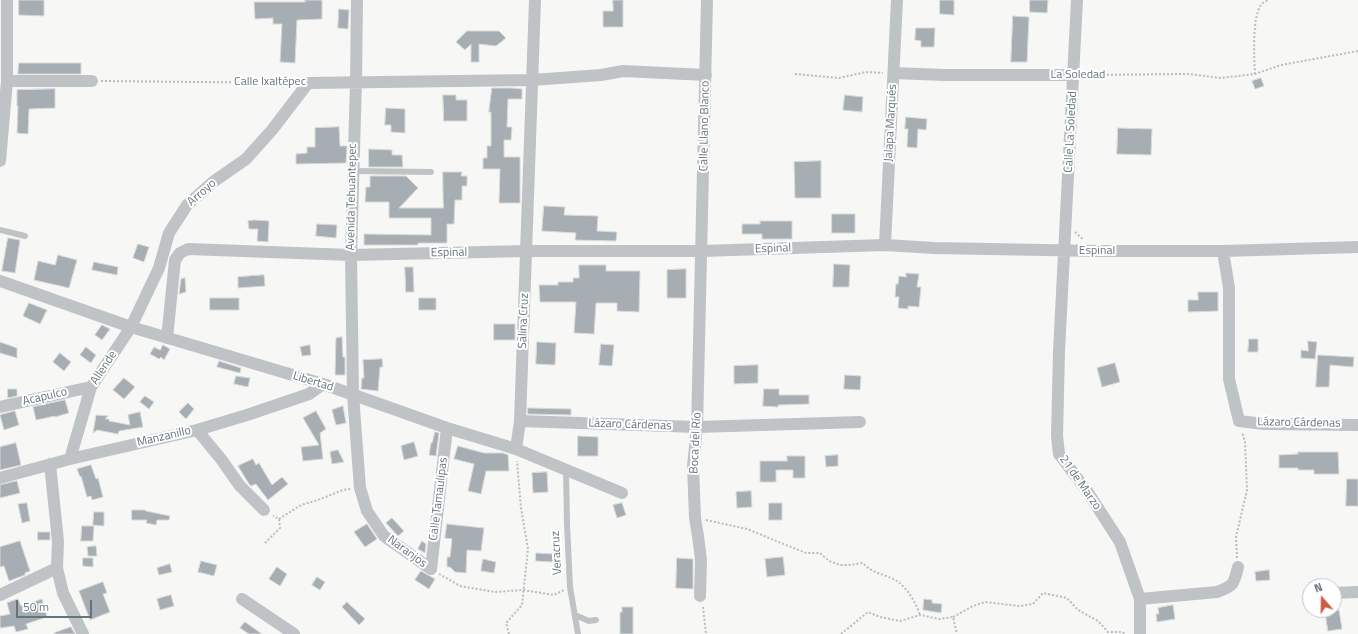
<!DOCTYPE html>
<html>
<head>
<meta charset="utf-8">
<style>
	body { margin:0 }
	#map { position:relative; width:1358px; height:634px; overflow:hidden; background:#f7f7f5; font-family:"Titillium Web",sans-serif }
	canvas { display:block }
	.north { position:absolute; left:1302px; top:578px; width:40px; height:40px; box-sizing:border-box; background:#fff; border:1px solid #c2c7cb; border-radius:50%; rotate:340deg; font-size:11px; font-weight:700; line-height:16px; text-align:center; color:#66747c }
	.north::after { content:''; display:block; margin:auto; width:14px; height:18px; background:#cc5b41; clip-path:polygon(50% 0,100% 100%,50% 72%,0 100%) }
	.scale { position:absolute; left:16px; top:600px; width:76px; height:18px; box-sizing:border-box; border:2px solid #66747c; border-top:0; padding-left:5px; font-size:12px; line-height:14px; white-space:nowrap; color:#66747c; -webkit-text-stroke:3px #fff; paint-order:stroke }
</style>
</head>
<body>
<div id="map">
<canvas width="1358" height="634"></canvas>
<div class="north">N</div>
<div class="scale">50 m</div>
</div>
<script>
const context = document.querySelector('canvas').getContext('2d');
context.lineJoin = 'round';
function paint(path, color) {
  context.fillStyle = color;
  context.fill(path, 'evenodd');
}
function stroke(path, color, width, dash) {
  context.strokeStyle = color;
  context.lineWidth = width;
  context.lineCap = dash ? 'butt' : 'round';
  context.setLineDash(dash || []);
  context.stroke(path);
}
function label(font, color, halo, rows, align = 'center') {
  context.font = font + ' "Titillium Web",sans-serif';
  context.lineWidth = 4;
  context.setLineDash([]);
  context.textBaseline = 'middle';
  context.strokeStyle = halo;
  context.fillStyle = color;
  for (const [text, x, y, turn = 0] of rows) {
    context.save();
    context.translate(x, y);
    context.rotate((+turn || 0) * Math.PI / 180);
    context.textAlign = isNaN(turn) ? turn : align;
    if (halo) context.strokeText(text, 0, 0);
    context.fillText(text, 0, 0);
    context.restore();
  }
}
const building = new Path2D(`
	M19 0H44V16L19 15Z
	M305 0H322V19L297 20 295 63 280 62 282 24H273V18L255 19 254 2H305Z
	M613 0H623V27H603V11H613Z
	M940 0H954V15L940 14Z
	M1030 0H1048L1047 13 1030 12Z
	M339 9 349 10 348 29 338 28Z
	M1013 16 1029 17 1027 62H1011Z
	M916 28H935L934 47H921V41L915 40Z
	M467 31H499L506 38 496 46 479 44V62H471V44L465 50 456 42Z
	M19 63H81V74H18Z
	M1261 78 1264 86 1255 89 1252 81Z
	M492 88H512L522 89V99H508L507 127H512L511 140H504V157H520V203H499L500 169H483V158H487V146H491V112H489Z
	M55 89V108L29 109 28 134 17 133 18 106H17V90Z
	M443 95H456V100H467V121H444Z
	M845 95 863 97 862 112 843 110Z
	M386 108 405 109V133L391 132V125H385Z
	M906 117 927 119 926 130 918 129 917 148 907 147 908 129H905Z
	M339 127 340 146H347L346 163 296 164V154L307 153V147H315V128Z
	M1118 128 1152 129 1151 155 1117 154Z
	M369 149 392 150V155H402L403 167H369Z
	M821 161V198H795L794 162Z
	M443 172H462L461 176H467V186H462V200H455L454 224H447V243H418V245H364V234L431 235V218H389V202H365L366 187H370V176H406L418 188 399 208H443Z
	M544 206 565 207 564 215 598 216 597 231 617 232 616 241 575 240 576 233 542 231Z
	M832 214H855V233H832Z
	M255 220 269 221 268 242 257 241 258 229H249L248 221Z
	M760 221H792V239H762V234H742V224H760Z
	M317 224 337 225 336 238 316 236Z
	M8 238 20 240 15 273 2 271Z
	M138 244 149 247 144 262 133 258Z
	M58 255 77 260 69 288 34 280 38 261 55 265Z
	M94 262 118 267 117 275 92 270Z
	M834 264 850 265 849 287H833Z
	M579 265H606V271H640L639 312 617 311V303H596L594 334 574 333 576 302H540L539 285H558V282H573V278H579Z
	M405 267H413L414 292H406Z
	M686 269V298H667V270Z
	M906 273 919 274 917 287H921L919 307 908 306V309L898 308 899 297H895L896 284H898L899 276 906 277Z
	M264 275 265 286 238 288V277Z
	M185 278 186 292 179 294 181 279Z
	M1198 292H1218V311L1188 312V300H1198Z
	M210 298H239V310H210Z
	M419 298H436V310H419Z
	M29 303 47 310 40 324 23 316Z
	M494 324H515V340H494Z
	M102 325 110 329 102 340 95 335Z
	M342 337 343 357H345V375H335L336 338Z
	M1249 339H1258V352H1248Z
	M1308 341 1317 342 1315 359 1301 358V350L1308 351Z
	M0 342 17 348V358L0 353Z
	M537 342 556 343 555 365 536 364Z
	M601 344 614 345 612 366 599 365Z
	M163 345 170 349 164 360 161 357 159 359 150 354 154 347 160 350Z
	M310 345 311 355 302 356 300 347Z
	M86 347 96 355 91 363 80 355Z
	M60 353 71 362 64 371 53 362Z
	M1318 355 1354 357 1353 367 1330 365 1329 387H1316Z
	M382 359 383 367H380L378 391 361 389 362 378H364L363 360Z
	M219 361 241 368 240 373 217 367Z
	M1115 363 1120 382 1102 387 1097 368Z
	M758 365V383L734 384V366Z
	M845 375 861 376 860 390 844 389Z
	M236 376 250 378 248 387 234 384Z
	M124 378 135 387 124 399 113 390Z
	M8 389H17V396L8 398Z
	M764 389H779V395H809V404L778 405V407L763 406Z
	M145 396 154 402 149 409 140 402Z
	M65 400 69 413 55 417V416L36 420 33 407Z
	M188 403 194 409 186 419 179 412Z
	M343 406 346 423 336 425 332 410Z
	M528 408 571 409V415L528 414Z
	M15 411 19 425 4 430 0 415Z
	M316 411 326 429 320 433 323 459 303 461 301 447 319 445 303 418Z
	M140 412 143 427 119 431 118 434 97 430 93 433 96 415 108 416 105 419H109V421L130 425 128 415Z
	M435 432 439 433 436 456 429 455 431 443H432Z
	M578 436 598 437V456H578Z
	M414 442 418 456 404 460 401 446Z
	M16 443 21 465 0 470V447Z
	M458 446 484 453H503L508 455 509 471H486L481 494 468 491 474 464 454 459Z
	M338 450 344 462 332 464 330 452Z
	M1298 452H1338L1339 474H1314V470H1298V468H1279V455L1298 454Z
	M838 455V466L826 467 825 456Z
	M787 456H805V478H793V470H776V482H760V461H787Z
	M253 459 256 465 259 463 272 485 282 477 288 484 268 500 256 484 251 486 249 484 238 466Z
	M91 465 96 479 98 478 103 497 92 500 91 496 87 497 81 476 80 477 77 469Z
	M547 472 548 492 533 493 532 473Z
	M1347 479H1358V506H1346Z
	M17 481 20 493 0 498V485Z
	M751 491 752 507 737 508 736 492Z
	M27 503 30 521 22 523 18 504Z
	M622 503 626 515 617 518 613 505Z
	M769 503H782V520H769Z
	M132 510H145L146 511 170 516 169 520H157L156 525 146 523 147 520H132Z
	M94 512H104V526L93 525Z
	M392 518 404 531 398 536 386 523Z
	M367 524 377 539 365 547 354 532Z
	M447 524 484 528 481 551 467 550 466 573 455 572 450 567H447V557H450L452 539 445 538Z
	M82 526H94L93 541H81Z
	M38 532H50V540H38Z
	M20 541 30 571 25 573V575L9 581 4 566 0 567V547Z
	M422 541 426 544 425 553 418 549Z
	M96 546 97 556H88L87 547Z
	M536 553 554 554 553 562 536 561Z
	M783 557 785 575 767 577 765 559Z
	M83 558H93V567L83 566Z
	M677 558 693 559V589L676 588Z
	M483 559 496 562 494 573 481 571Z
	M201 561 217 565 214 576 198 572Z
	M170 564 172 572 159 575 157 568Z
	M277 567 287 574 280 586 269 579Z
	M1269 570 1270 580 1256 581 1255 572Z
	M421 571 435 579 429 589 415 580Z
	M317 577 325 582 320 590 312 585Z
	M103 582 107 593 103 594 110 612 90 620 79 591Z
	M171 595 174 606 160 610 157 599Z
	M18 599 21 606 42 599 47 617 26 624 28 629 16 632 14 626 0 628V616L10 614 7 603Z
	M924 599 932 600V603L942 604 941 613 923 610Z
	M347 602 365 619 359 625 342 607Z
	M1173 605 1175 619 1157 622 1156 614H1159L1158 608Z
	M622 607H633V634H620V612H622Z
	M1325 610H1339L1342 629 1328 631Z
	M245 622 262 634H249L240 628Z
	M71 627 75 634H54V633Z`);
paint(building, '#a7aeb3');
stroke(building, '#d9d9d8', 1);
stroke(new Path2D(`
	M795 74 839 78 866 72 883 73
	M1255 74C1254 58 1252 17 1261 5 1262 3 1266 1 1268 0
	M1083 75 1188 74 1221 78 1255 74 1281 65 1358 51
	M101 81 295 83
	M1075 232 1084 240
	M279 519 301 505 318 500 343 490 351 489
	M706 520 747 529 806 553H820L829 561 840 565H849L863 563C872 574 886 574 897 581 908 589 916 603 920 615
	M265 543 280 528 279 519 273 516
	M1237 558 1236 537 1247 490 1245 442 1242 432
	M439 574 460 586 495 592 523 590 554 595 564 590
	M703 607 706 634
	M953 617 973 606 985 602 1019 606 1033 604 1043 593 1067 598 1078 610 1098 621 1108 632H1122L1125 634
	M509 634 506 623 522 605 528 549 521 508 517 461
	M841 634 868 612 880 617 900 621 920 615 939 619 953 617 957 634`), '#b9bcbe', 2, [2, 2]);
stroke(new Path2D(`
	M353 171 431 172
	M0 230 25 236
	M566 469 567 524 570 587 578 634
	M575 615 589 621 596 620`), '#bfc3c6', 6);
stroke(new Path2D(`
	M357 0 356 82 351 255 353 395 360 488 367 511 384 536 431 569 447 428
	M1077 0 1059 351 1057 436 1059 454 1087 491 1120 542 1140 599V634
	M894 73 944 75H1073
	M7 81H92
	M0 161 7 81V0
	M885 245 897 0
	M1223 251 1229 288V379L1239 421 1264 424 1358 425
	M0 281 131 327 323 384 447 428 516 449 622 493
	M167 338 175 260 180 253 188 249 351 255 527 251H702L885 245 934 248 1098 251H1223L1358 247
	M0 407 91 387
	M520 421 697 427 860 422
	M197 430 221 459 240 486 264 510
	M516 449 520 421 535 0
	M70 459 91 387 131 327 159 268 169 233 187 205 213 182 246 159 272 130 308 83 532 80 601 75 623 71 706 75
	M50 464 58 541 57 568 63 593 83 634
	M0 478 70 459 197 430 247 415 309 394 323 384
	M1309 593H1310
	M1334 593 1358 592
	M0 595 57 568
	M700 596 701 560 698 536 695 518 693 466 697 427 707 0
	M242 599 294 634
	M1140 599 1217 592C1234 586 1234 584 1238 567`), '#bfc3c6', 12);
label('12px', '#66747c', '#fff', [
	["La Soledad",1078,75],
	["Calle Ixaltépec",270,82],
	["Jalapa Marqués",891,123,-87],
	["Calle Llano Blanco",705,126,-89],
	["Calle La Soledad",1071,132,-87],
	["Arroyo",202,193,-41],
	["Avenida Tehuantepec",352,197,-89],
	["Espinal",773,249,-2],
	["Espinal",1097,251],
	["Espinal",449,253,-1],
	["Salina Cruz",524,321,-88],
	["Allende",104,368,-57],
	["Libertad",313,382,17],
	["Acapulco",45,397,-13],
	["Lázaro Cárdenas",1299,423,1],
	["Lázaro Cárdenas",630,425,2],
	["Manzanillo",164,437,-13],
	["Boca del Río",696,443,-87],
	["21 de Marzo",1080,483,55],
	["Calle Tamaulipas",439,499,-83],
	["Naranjos",407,552,36],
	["Veracruz",557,553,-93]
]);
</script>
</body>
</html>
